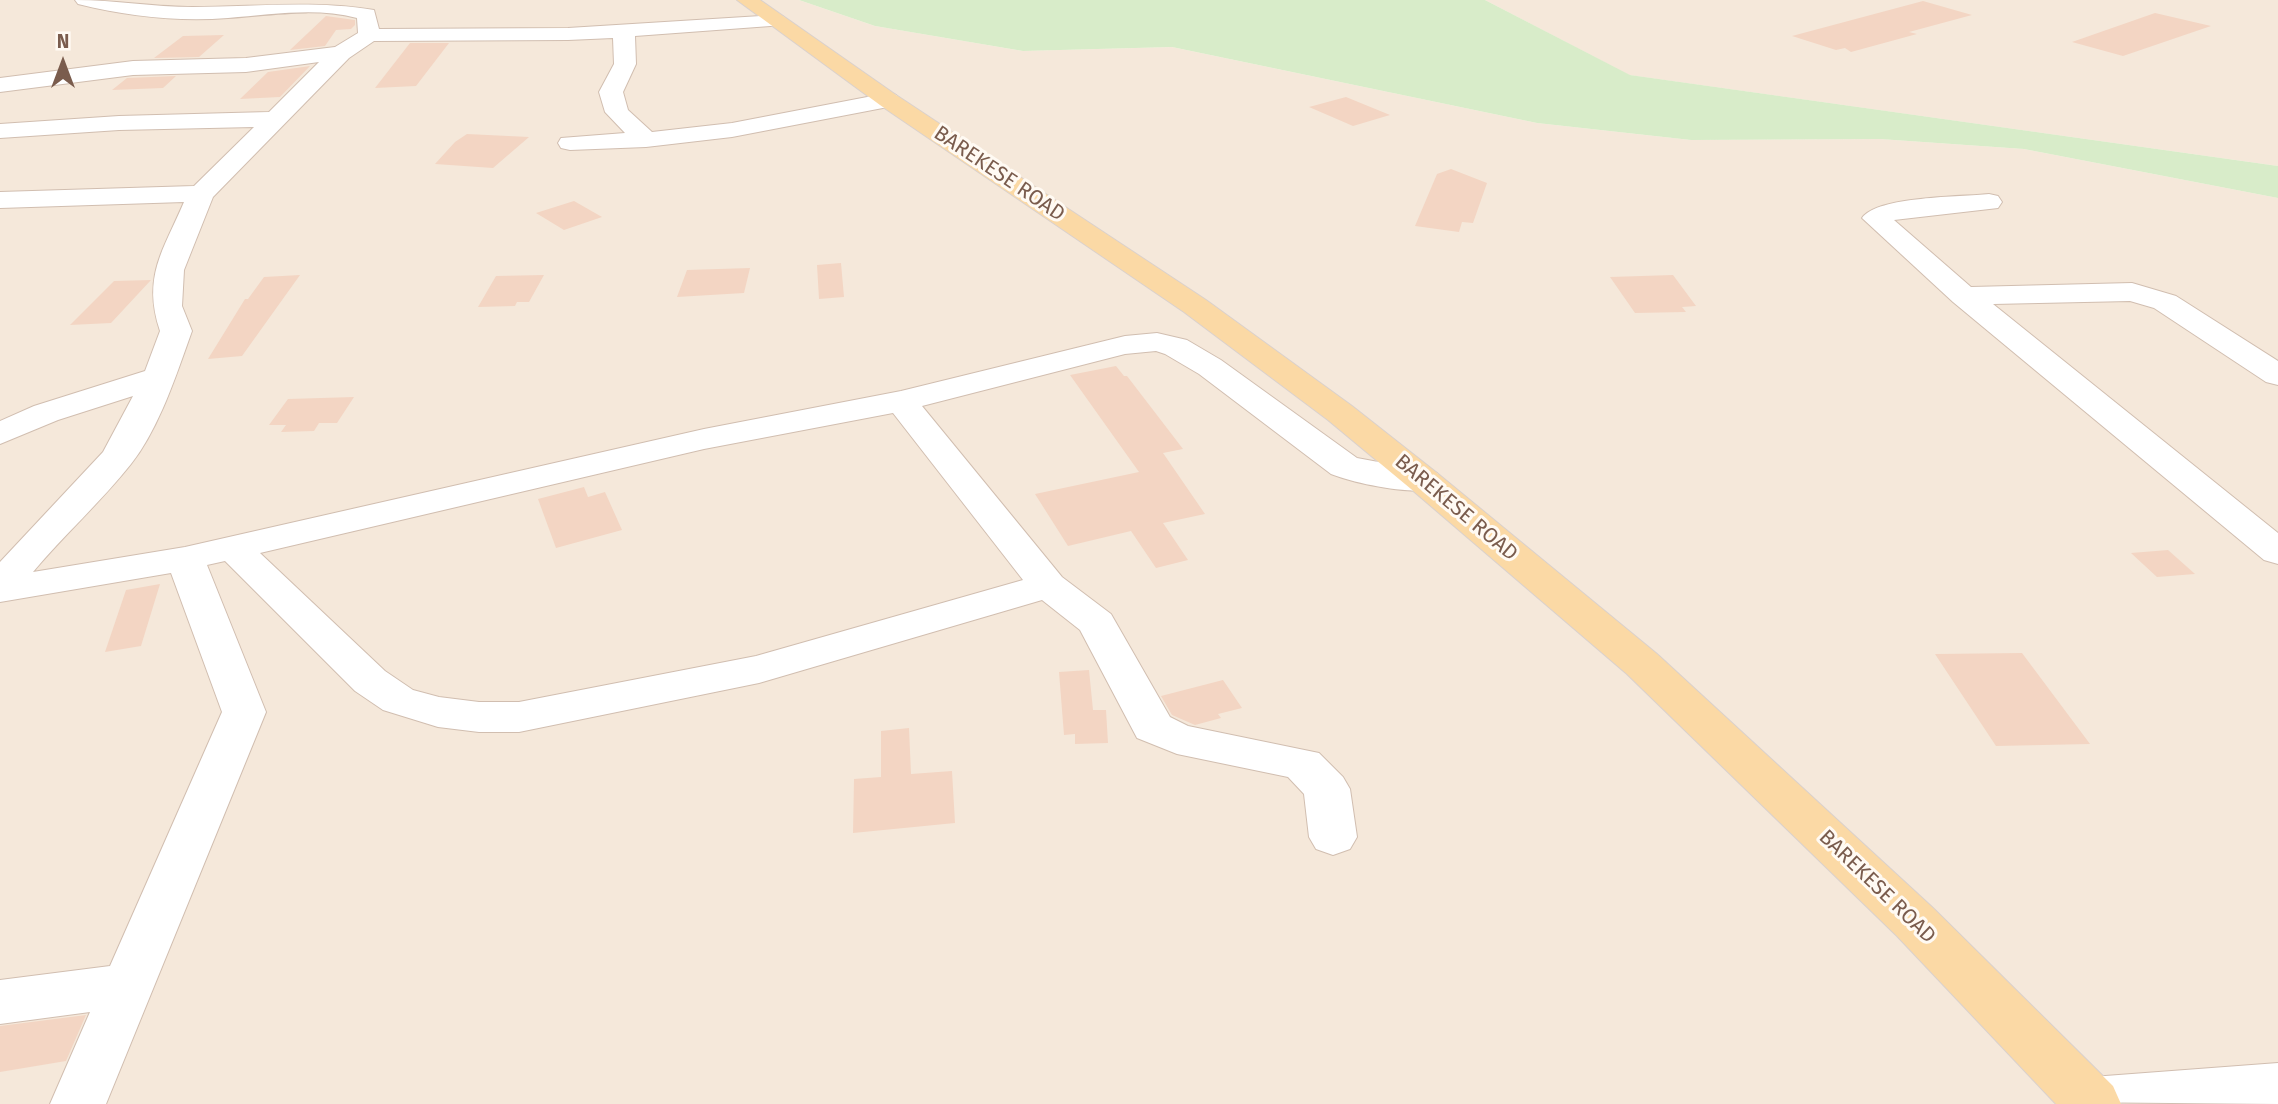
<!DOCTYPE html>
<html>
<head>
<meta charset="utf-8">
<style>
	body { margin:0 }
	#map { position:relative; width:2278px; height:1104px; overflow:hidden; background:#fdf6ec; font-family:"Fira Sans",sans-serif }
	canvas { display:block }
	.north { position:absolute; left:28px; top:28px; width:70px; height:70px; -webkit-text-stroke:5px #fffaf3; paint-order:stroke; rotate:0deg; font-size:19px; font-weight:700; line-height:28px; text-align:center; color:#7a5c4d }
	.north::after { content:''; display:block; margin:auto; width:24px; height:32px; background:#7a5c4d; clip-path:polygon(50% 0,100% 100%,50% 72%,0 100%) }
</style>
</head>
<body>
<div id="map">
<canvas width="2278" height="1104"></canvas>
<div class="north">N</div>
</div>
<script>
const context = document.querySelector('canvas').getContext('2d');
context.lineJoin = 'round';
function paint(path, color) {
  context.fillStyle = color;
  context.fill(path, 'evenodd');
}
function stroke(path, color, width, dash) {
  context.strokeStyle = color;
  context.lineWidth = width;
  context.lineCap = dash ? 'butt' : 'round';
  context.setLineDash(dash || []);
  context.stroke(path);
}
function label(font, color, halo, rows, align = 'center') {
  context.font = font + ' "Fira Sans",sans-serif';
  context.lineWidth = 6;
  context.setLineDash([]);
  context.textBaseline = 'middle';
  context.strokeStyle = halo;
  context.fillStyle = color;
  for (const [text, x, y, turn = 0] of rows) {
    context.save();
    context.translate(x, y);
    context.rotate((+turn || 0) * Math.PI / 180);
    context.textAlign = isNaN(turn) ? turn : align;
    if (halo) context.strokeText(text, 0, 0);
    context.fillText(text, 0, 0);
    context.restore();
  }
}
paint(new Path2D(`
	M0 0H799L875 26 1023 51 1172 47 1537 123 1691 140 1880 139 2024 149 2278 198V1104H0Z
	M1485 0H2278V166L1629 75Z`), '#f5e8da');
paint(new Path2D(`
	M799 0H1485L1630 75 2278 166V198L2024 149 1880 139 1691 140 1537 123 1172 47 1023 51 875 26Z`), '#d8ecc9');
paint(new Path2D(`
	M1923 1 1972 15 1909 32 1917 34 1851 52 1845 48 1836 50 1792 36Z
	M2155 13 2211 26 2123 56 2072 42Z
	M326 16 355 20V25L351 29 336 30 325 46 290 50Z
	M224 35 199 57 154 58 183 36Z
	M410 43H449L416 86 375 88Z
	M310 66 280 97 240 99 268 72Z
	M176 76 163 88 112 90 127 78Z
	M1346 97 1390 115 1353 126 1309 107Z
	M467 134 529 137 493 168 435 164 455 142Z
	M1451 169 1487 183 1473 223 1462 222 1459 232 1415 226 1437 174Z
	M574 201 602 217 564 230 536 213Z
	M841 263 844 297 819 299 817 265Z
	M750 268 744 293 677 297 687 270Z
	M300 275 242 356 208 359 245 299H248L264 277Z
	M544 275 529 302H517L515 306 478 307 496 276Z
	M1673 275 1696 306 1682 307 1686 312 1635 313 1610 277Z
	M151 280 111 323 70 325 114 281Z
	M1116 366 1124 376H1127L1183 449 1163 453 1205 514 1163 523 1188 560 1156 568 1131 531 1068 546 1035 494 1139 472 1070 375Z
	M354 397 337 423H319L314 431 281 432 286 425H269L288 399Z
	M584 487 588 497 605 492 622 530 556 548 538 499Z
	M2168 550 2195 574 2157 577 2131 553Z
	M160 584 141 646 105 652 126 590Z
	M2022 653 2090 744 1996 746 1935 654Z
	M1089 670 1093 710H1106L1108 743 1075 744V734L1064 735 1059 672Z
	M1223 680 1242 708 1218 714 1221 718 1195 725 1172 715 1161 696Z
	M909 728 911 774 952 771 955 823 853 833 854 779 881 777V731Z
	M86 1015 66 1061 0 1072V1026Z`), '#f3d5c3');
const minor = new Path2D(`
	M75 0C115 0 153 7 193 7 255 7 313 0 374 10L379 29 568 28 777 15 784 17 787 21 784 25 635 36 636 64 623 92 628 110 652 132 732 123 888 93 896 95 900 100 896 105 888 107 732 137 646 147 570 150 561 148 558 143 561 138 625 133 605 112 599 92 614 64 613 38 568 40 374 41 349 58 213 197 184 270 182 306 192 331C177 373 159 429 131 464 101 502 64 535 33 572L185 547 704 429 901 391 1125 336 1157 333 1187 340 1221 360 1357 458 1437 473 1442 481 1437 489C1411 495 1357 484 1331 474L1199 374 1165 354 1156 351 1125 354 922 406 1062 577 1111 614 1170 717 1188 726 1319 753 1343 777 1350 789 1357 837 1350 849 1333 855 1316 849 1309 837 1304 794 1288 777 1177 754 1137 738 1080 630 1042 600 759 683 519 732H479L438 727 383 710 355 691 225 561 207 565 266 712 106 1104H50L90 1012 0 1024V980L110 966 222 712 171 573 0 602V562L103 452 133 396 58 420 0 444V421L34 406 145 371 160 331C142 277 163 251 184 202L0 208V192L194 186 254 127 119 130 0 138V124L119 116 269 112 319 62 246 72 133 75 0 92V78L133 61 246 58 335 47 358 33 357 18C315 7 271 15 228 18 177 22 127 16 78 4ZM893 413 1023 580 756 656 519 702H479L439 697 413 690 385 671 260 553 704 449Z
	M1989 194 1998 196 2002 202 1998 208 1894 220 1971 287 2132 283 2176 296 2278 361V385L2266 382 2154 308 2130 301 1993 304 2278 533V564L2264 560 1953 302 1862 218C1877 196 1962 197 1989 194Z
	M2278 1063V1104L2064 1102 2072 1085 2092 1077Z`);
const major = new Path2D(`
	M737 0H760L896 95 1206 300 1352 406 1437 473 1657 654 1933 908 2113 1086 2121 1104H2056L1897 936 1627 674 1411 489 1328 420 1184 312 880 105Z`);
stroke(minor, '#d1beb0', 2);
stroke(major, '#dad1cd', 2);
paint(minor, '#fff');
paint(major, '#fbd9a5');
label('21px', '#7a5c4d', '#fffaf3', [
	["BAREKESE ROAD",999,174,34],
	["BAREKESE ROAD",1456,508,40],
	["BAREKESE ROAD",1877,887,44]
]);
</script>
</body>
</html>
